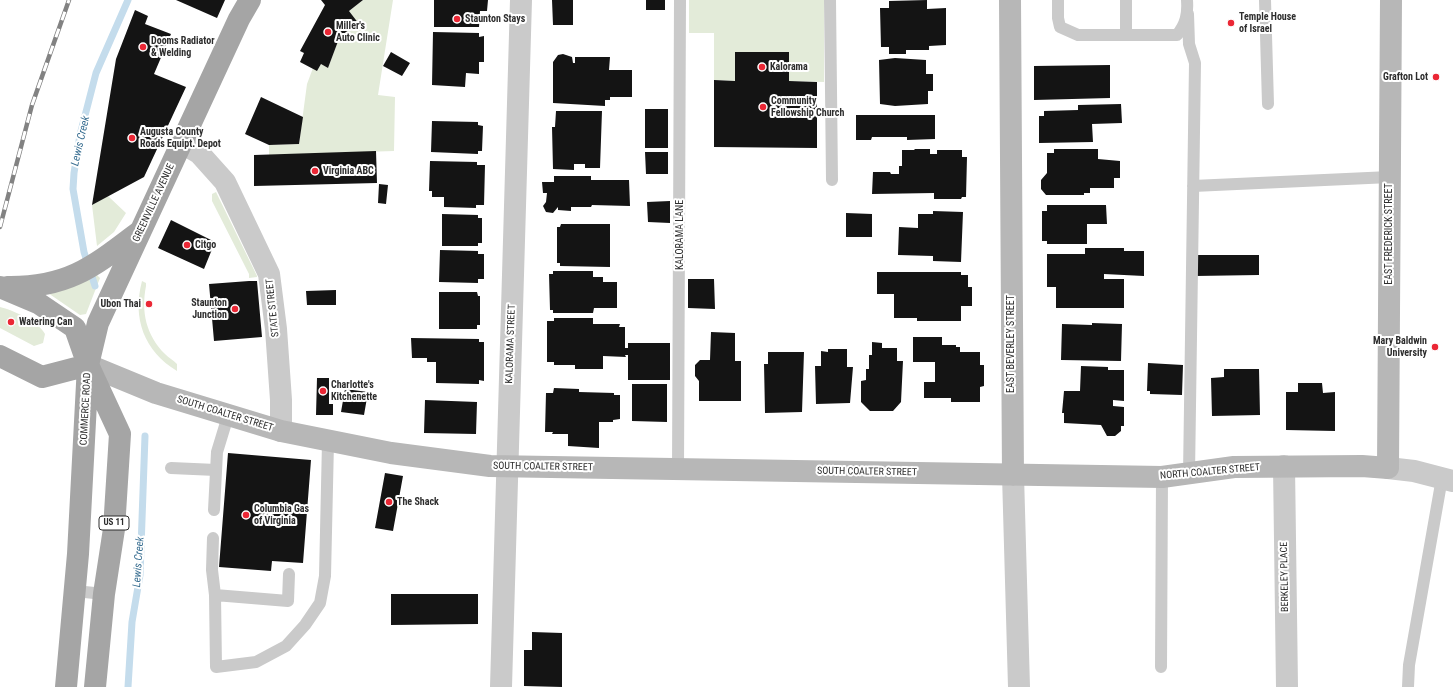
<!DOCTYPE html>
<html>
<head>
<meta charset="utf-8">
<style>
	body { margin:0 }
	canvas { display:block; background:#fff }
</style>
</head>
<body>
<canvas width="1453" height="687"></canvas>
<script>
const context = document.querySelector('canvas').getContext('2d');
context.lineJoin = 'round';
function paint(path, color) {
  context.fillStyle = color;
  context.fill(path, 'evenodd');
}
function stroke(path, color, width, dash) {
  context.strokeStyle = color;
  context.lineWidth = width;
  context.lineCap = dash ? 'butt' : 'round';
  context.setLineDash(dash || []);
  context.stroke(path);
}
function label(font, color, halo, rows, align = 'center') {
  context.font = font + ' "Roboto Condensed",sans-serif';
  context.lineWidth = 4;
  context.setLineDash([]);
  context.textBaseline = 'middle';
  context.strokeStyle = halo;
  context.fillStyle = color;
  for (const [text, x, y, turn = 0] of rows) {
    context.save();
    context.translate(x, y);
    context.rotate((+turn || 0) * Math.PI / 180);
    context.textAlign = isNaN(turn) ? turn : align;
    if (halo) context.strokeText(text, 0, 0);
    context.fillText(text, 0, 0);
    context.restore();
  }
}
paint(new Path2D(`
	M363 0H393L378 95 395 97 394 151 269 155V145L299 144 307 84 313 68 317 71 321 64 328 68 340 36 359 25 349 11Z
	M689 0H824V82L789 81V52H735V81L714 80V33H689Z
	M216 192 257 276V277L249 278V274L212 201V194Z
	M108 196 126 213 114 232 97 246 92 205Z
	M97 275 100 278 86 314 80 315 48 293Z
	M142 281 146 283V286C141 312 146 335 165 354 169 358 173 360 177 364V371C144 351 132 318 142 281Z
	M0 307C13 310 39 322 45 334L43 343 34 346 0 328Z`), '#e3ebd9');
stroke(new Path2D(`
	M95 286 84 252 73 189 74 173 80 135 96 73 128 0
	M128 687 132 622 140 575 145 436`), '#c4dcec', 7);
paint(new Path2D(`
	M176 0H225L217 18Z
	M321 0H363L349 11 359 24 340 36 328 68 321 64 317 71 300 62 304 53 300 51 325 5Z
	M434 0H488L487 11H480L479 27H434Z
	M552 0H573V25H553Z
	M646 0H665V10H646Z
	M927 0V9L946 8V45L929 46V50H906V54H889V47H881L880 8H889V1Z
	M135 10 148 16 145 24 171 34 154 74 186 87 144 177 92 205 116 59Z
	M433 32 479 33V37L484 36V62H479V74L466 73 465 87 432 85Z
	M391 52 410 63 402 76 383 66Z
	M735 52H789V81L817 82V148L714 147V80L735 81Z
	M563 54 572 57 573 63H575V57H610L609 70H632V97H610V100H605V106L553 103V62L558 55Z
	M895 58 926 60V74H933V91H928V104L895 106 880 104 879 60Z
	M1110 65V98L1034 100V66Z
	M261 97 303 117 299 144 269 145 245 134Z
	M1121 104 1122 123 1092 124 1093 142 1039 143V116H1044V111L1078 110V105Z
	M645 109H668V148H645Z
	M556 111H602L600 168H585V164H574V170L553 169 552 127H555Z
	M856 115H935V139L907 140V137H872L871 140H856Z
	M432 121 478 122V125L483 126 482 151H478V154L431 152Z
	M915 149H930V154H937V150H962V157H967L966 197H962L961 199H934V193L872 194 873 172H890L891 174H899V166H902V150H914Z
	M1054 149H1098V159L1120 161V178H1114V188H1090V193H1084V195H1046L1041 189V180L1047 173V153H1054Z
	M376 151 377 183 254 186V155Z
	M645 152H668V174H646Z
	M430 161 477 162V165H485L484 205H476V208L444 207V197H432V191H429Z
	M554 176H591V180H629L630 206 592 205 591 207H571V211L558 210V207L553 213 546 212 543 206 546 202 547 193H543L542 182H554Z
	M379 184 388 185 386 204 378 203Z
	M670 201V223L648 222 647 202Z
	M1047 205H1106L1107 224H1087V244H1047V241H1042V211H1047Z
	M933 211 963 212 961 262 933 261V256L898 255 899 227 918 228V214H933Z
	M846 213 872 214V237H846Z
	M442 214 478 215V218H482V243H478V246H442Z
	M171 220 215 242 204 269 158 248Z
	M561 224H610V267L560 266V263H557V227H560Z
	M1085 248H1124V251H1144V276L1104 274V279H1124V308H1056V287H1047V254H1085Z
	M440 250 478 251V254H484V279H478V283L439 282Z
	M1195 255H1259V275L1195 276Z
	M553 271H593V277H603V282H617V308H594L593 313H553V310H550L549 274H553Z
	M877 272H961V275H968V287H972V306H961V321H917V318H894V294H877Z
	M688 279H714L715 309 688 308Z
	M249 281H257L262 337 214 341 209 284Z
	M336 290V305H307L306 291Z
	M439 292H477L478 296H480V325H477V329H439Z
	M554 318H593V324H620L619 327H625V348H628V343H670V380H628V355H625L626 357 603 356V369H575V365H554V362H547V321H554Z
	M1092 323 1122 324 1121 361 1061 360 1062 324 1092 325Z
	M711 332 735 333V361H741V401H699V381L695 376V365L700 360H710Z
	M913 337H942V345H956V347H960V352H980V365H984V386L980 387V402H951V398H924V382H935V362H913Z
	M411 338 479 339V342H484V381L479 380V384L436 383V362H427V358H412Z
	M872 342 882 343V348H897V361H903L901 402 893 411H870L861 402V381L866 380V369H869V355H872Z
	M828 349H847V367H853L850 403 816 404 815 366H821V351L828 352Z
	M768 352H804L802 412 765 413 764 364H768Z
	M1148 363 1183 365 1182 395 1150 394V391H1147Z
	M1081 366 1108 367V370H1124V401L1113 400V406L1124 407V426H1121V431L1115 436H1107L1101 425 1064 423V413H1062L1064 391H1080Z
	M1224 369H1259L1260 415 1212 416 1211 378 1224 377Z
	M317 378H329V404H333V415H316Z
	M1298 383H1322L1323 393 1335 392V431L1286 430V392H1298Z
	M632 384H667V422L632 421Z
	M554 388 579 389V392L614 393V395H620V419L613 420V422H599V448L568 446V434H552L553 432H545L546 393H553Z
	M345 389 368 392 364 415 341 412Z
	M425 400 477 402 476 434 424 433Z
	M228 453 311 460 303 563 272 561 271 571 219 567Z
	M385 473 403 476 393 531 375 528Z
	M391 594H478V624L391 625Z
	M532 632 562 633V687L524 686V650H532Z`), '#141414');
stroke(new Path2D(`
	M830 0 832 180
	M1058 0V18L1060 27 1078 35H1177C1186 24 1188 14 1187 0
	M1126 0V35
	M1265 0 1268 104
	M1188 14 1189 44 1195 63 1189 474
	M1193 186 1390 177
	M171 468 216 470
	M678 470 680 0
	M214 510 217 452 228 416
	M213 538 212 570 215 595 216 667 256 662 286 646 305 625 320 603 325 576 328 442
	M75 591 104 594
	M215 595 288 601 289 574
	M1161 667 1162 477
	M1408 687 1409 665 1442 478`), '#cacaca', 12);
stroke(new Path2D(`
	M182 143 199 153 225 182 269 274 276 329 281 400V431
	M1284 466 1287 687
	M501 687 521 0`), '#cacaca', 22);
stroke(new Path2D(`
	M1388 468 1414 471 1453 481
	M1013 475 1019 687`), '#cacaca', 22);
stroke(new Path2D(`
	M1010 0 1013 475
	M88 365 156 393 281 431 391 453 490 466 1162 477 1234 467 1362 466 1388 468 1391 0`), '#b7b7b7', 22);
stroke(new Path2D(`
	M0 287 38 303 75 328 88 365 120 434 114 529 104 594 95 687
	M7 287C68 288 93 267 139 232
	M0 356 42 377 88 365
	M66 687 78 554 88 365 98 323 239 19 250 0`), '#a5a5a5', 22);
const rail = new Path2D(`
	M0 227 32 105 69 0`);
stroke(rail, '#828282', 4.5);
stroke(rail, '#fff', 3, [9]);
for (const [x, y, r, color] of [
	[457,19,4,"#eb2735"],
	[1231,23,4,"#eb2735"],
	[328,32,4,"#eb2735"],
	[143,47,4,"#eb2735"],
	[762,67,4,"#eb2735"],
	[1436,77,4,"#eb2735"],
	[763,107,4,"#eb2735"],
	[132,138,4,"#eb2735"],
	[315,171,4,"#eb2735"],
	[187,245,4,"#eb2735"],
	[149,304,4,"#eb2735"],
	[235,309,4,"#eb2735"],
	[11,322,4,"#eb2735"],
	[1435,347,4,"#eb2735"],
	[323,391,4,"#eb2735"],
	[389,502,4,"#eb2735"],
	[246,515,4,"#eb2735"]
]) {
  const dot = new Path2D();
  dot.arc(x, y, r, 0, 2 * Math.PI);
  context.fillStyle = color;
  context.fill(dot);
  stroke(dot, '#fff', 1.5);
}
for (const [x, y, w] of [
	[114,523,30]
]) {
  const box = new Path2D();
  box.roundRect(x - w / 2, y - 7, w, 14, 3);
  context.fillStyle = '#fff';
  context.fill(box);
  stroke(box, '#2d2d2d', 1);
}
label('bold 9px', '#2d2d2d', null, [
	["US 11",114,523]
]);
label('bold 10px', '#2d2d2d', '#fff', [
	["Temple House",1239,17],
	["of Israel",1239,29],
	["Staunton Stays",465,19],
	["Miller's",336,26],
	["Auto Clinic",336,38],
	["Dooms Radiator",151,41],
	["& Welding",151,53],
	["Kalorama",770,67],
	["Grafton Lot",1428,77,"right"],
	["Community",771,101],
	["Fellowship Church",771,113],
	["Augusta County",140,132],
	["Roads Equipt. Depot",140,144],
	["Virginia ABC",323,171],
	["Citgo",195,245],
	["Staunton",227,303,"right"],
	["Junction",227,315,"right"],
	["Ubon Thai",141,304,"right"],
	["Watering Can",19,322],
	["Mary Baldwin",1427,341,"right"],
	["University",1427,353,"right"],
	["Charlotte's",331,385],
	["Kitchenette",331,397],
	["The Shack",397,502],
	["Columbia Gas",254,509],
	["of Virginia",254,521]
], 'left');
label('10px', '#2d2d2d', '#fff', [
	["GREENVILLE AVENUE",154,203,-65],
	["EAST FREDERICK STREET",1389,234,-90],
	["KALORAMA LANE",680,235,-90],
	["STATE STREET",273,308,-96],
	["KALORAMA STREET",511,344,-88],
	["EAST BEVERLEY STREET",1011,344,-90],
	["COMMERCE ROAD",86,409,-87],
	["SOUTH COALTER STREET",225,414,17],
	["SOUTH COALTER STREET",543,467,1],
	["SOUTH COALTER STREET",867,472,1],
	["NORTH COALTER STREET",1210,472,-5],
	["BERKELEY PLACE",1285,577,-91]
]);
label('italic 11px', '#386e91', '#fff', [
	["Lewis Creek",81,141,-77],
	["Lewis Creek",139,562,-86]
]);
</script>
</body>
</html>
